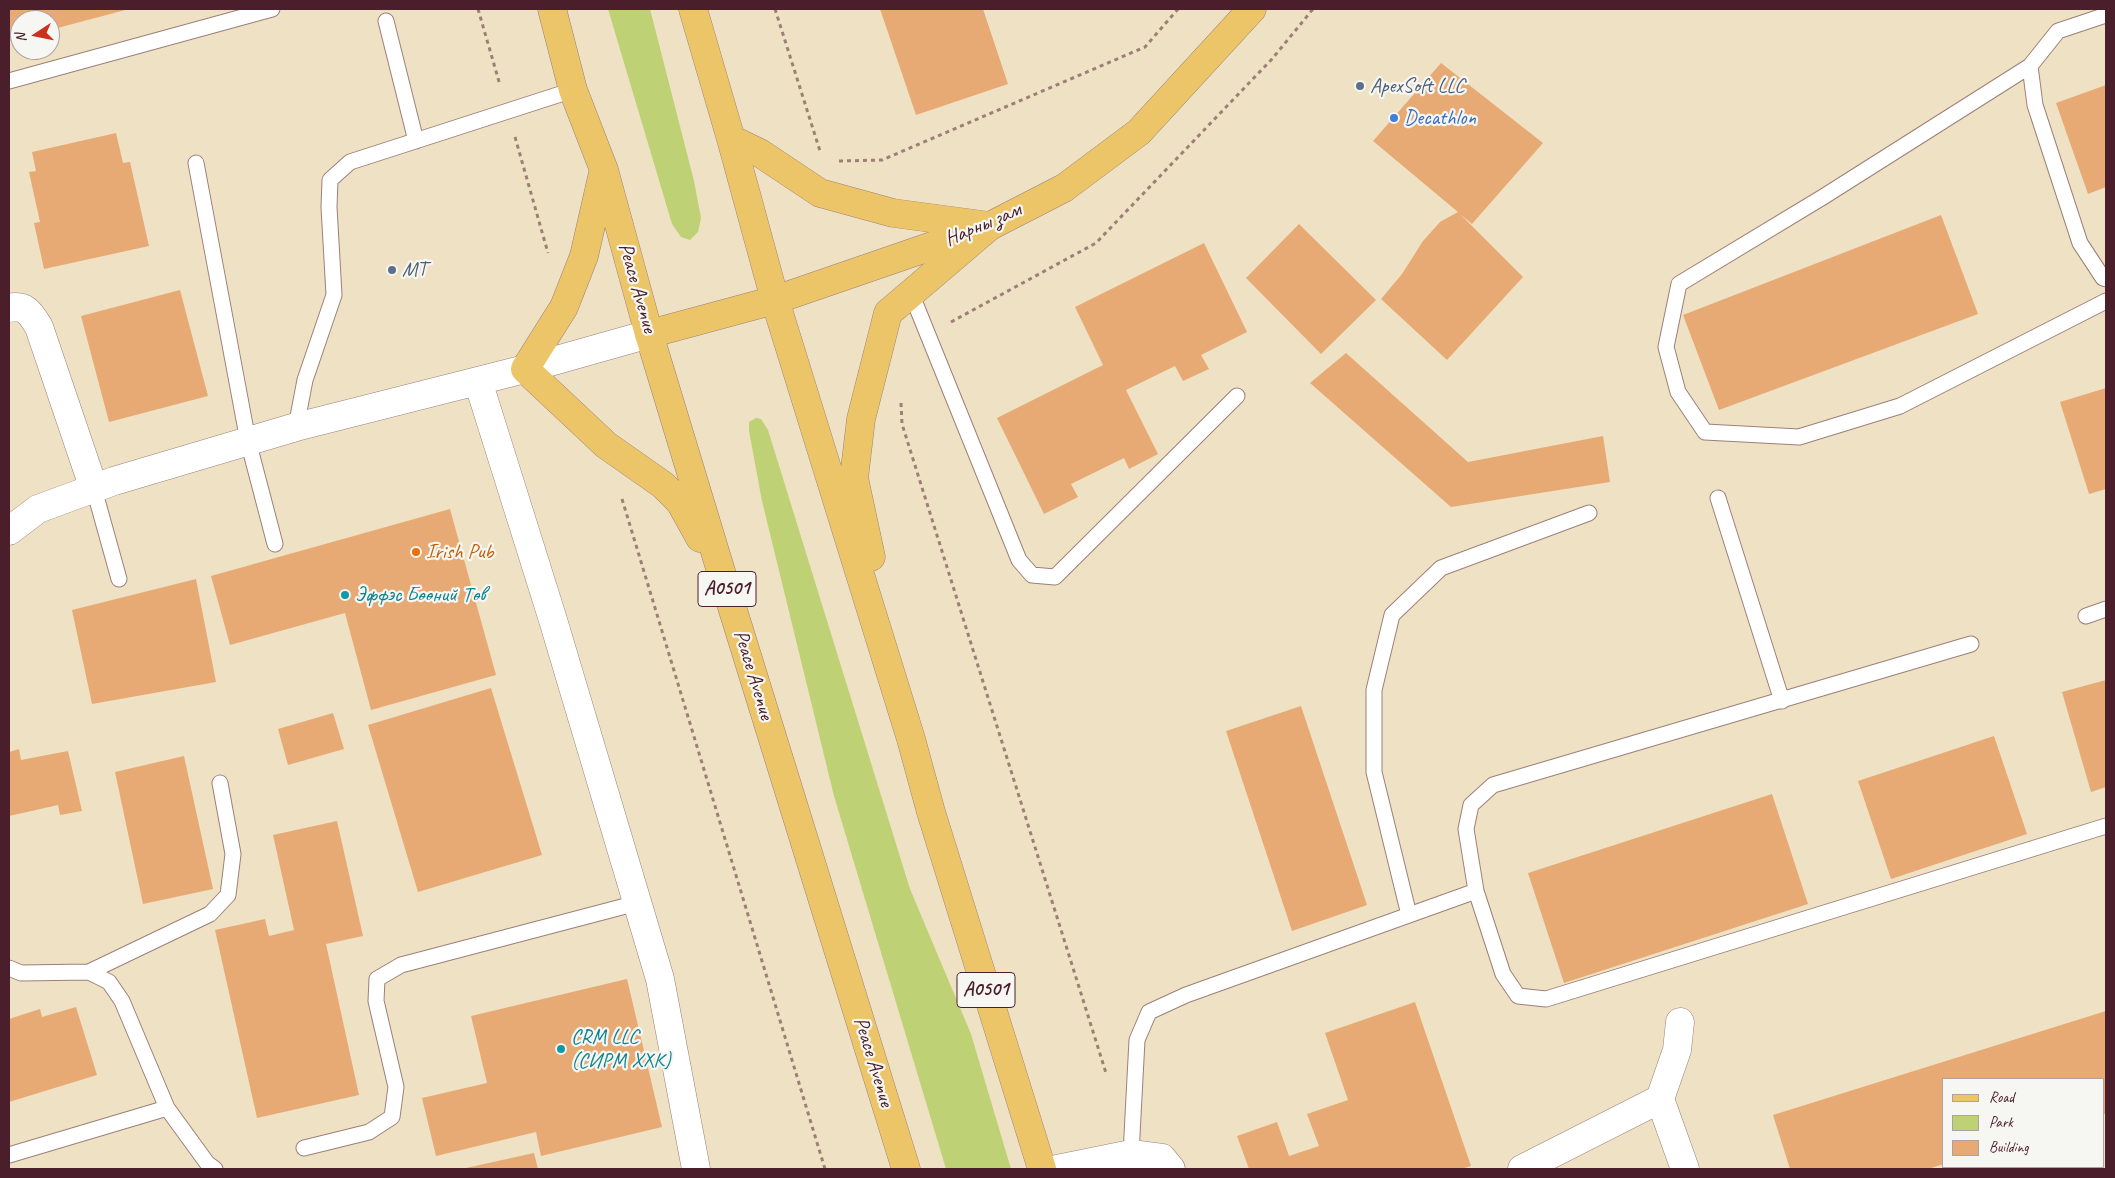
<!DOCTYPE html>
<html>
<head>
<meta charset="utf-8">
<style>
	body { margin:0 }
	#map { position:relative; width:2115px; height:1178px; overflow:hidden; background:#efe1c4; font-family:Caveat,sans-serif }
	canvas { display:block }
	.frame { position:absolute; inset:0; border:10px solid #4a1f2b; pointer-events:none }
	.legend { position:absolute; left:1942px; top:1078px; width:162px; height:90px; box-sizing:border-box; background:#f6f6f2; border:1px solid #b1a0a2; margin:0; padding:6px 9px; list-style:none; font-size:15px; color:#4a1f2b }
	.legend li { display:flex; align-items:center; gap:10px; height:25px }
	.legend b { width:25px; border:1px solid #b1a0a2 }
	.north { position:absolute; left:10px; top:10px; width:50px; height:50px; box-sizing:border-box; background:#f6f6f2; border:1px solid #b1a0a2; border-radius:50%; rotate:259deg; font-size:14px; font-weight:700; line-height:20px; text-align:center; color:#4a1f2b }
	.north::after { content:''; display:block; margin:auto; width:18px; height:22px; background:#c8321e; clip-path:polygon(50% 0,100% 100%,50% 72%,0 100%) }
</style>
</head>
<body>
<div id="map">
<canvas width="2115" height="1178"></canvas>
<div class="frame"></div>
<ul class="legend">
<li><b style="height:6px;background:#ecc569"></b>Road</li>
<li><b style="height:14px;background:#bed174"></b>Park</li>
<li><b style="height:14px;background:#e7aa75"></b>Building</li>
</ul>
<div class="north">N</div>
</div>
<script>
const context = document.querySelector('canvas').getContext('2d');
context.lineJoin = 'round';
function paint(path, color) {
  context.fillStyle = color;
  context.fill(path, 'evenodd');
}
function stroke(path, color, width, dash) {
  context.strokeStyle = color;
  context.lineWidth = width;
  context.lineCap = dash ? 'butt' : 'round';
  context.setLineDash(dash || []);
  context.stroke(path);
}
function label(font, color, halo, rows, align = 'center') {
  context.font = font + ' Caveat,sans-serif';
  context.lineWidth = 4.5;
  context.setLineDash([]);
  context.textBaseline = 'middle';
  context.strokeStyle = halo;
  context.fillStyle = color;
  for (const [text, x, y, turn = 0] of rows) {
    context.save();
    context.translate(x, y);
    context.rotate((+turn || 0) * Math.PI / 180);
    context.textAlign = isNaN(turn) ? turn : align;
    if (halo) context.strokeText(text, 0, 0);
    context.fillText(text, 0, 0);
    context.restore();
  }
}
paint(new Path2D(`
	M608 9H650L694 181 701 218 698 232 690 240 681 237 672 224Z
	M756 418 761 419 768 430 910 889 971 1034 1011 1169H946L834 796 762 501 749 431V422Z`), '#bed174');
paint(new Path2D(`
	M9 9H129L50 30V20H20V38L9 41Z
	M880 9H983L1008 84 916 115Z
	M1441 63 1543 143 1472 224 1460 214 1523 277 1447 360 1381 299 1402 274 1423 241 1440 222 1458 212 1373 141Z
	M2106 85V187L2088 194 2056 103Z
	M116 133 123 163 130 162 149 246 44 269 34 223 40 222 29 172 36 171 32 152Z
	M1941 215 1978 314 1719 410 1683 315Z
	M1299 224 1376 300 1321 354 1246 278Z
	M1204 243 1247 332 1201 355 1209 369 1183 381 1175 366 1126 390 1158 454 1129 469 1124 458 1071 484 1078 497 1044 514 997 418 1103 365 1075 307Z
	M180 290 208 396 109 422 81 316Z
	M1346 353 1468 462 1603 436 1610 482 1451 507 1310 383Z
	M2106 388V489L2089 494 2060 402Z
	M450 509 496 675 371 710 345 613 230 645 211 576Z
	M196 579 216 682 92 704 72 610Z
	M2106 680V787L2091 792 2062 692Z
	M491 688 542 855 418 892 368 725Z
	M1301 706 1367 905 1292 931 1226 731Z
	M333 713 344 749 288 765 278 729Z
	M1994 736 2027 834 1891 879 1858 781Z
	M19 749 21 760 68 751 82 811 60 815 58 805 9 816V752Z
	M184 756 213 889 143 904 115 772Z
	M1772 794 1808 904 1564 983 1528 873Z
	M337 821 363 936 326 944 359 1095 257 1118 215 930 265 919 269 936 294 930 273 835Z
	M627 979 662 1127 541 1156 536 1132 436 1156 422 1098 487 1083 471 1016Z
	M1415 1002 1471 1166 1461 1169H1249L1237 1136 1277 1122 1289 1156 1319 1146 1307 1114 1348 1100 1325 1033Z
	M76 1007 97 1075 9 1102V1019L40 1009 42 1017Z
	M2106 1011V1114H2104V1079H1944V1164L1928 1169H1790L1773 1115Z
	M534 1153 538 1169H466V1168Z`), '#e7aa75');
const lane = new Path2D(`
	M2106 15 2058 31 2030 66 2035 105 2080 243 2103 278 2106 279
	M386 21 416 141
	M2030 66 1823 197 1679 284 1666 347 1678 392 1705 432 1799 437 1900 406 2106 301
	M9 81 272 9
	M196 163 248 441 275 544
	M911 293 1019 560 1032 575 1055 577 1237 396
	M296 427 305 380 334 295 329 207 330 180 350 162 573 90
	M94 489 119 579
	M1718 498 1782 701
	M2086 616 2106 609
	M1971 644 1493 785 1471 805 1466 829 1476 891 1503 974 1518 996 1546 999 2106 826
	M1409 915 1374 772V690L1392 615 1441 568 1589 513
	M9 968 21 973 89 972 109 982 122 1001 167 1108
	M89 972 210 914 228 895 233 854 220 783
	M304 1148 369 1132 392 1117 396 1087 376 1001 377 979 401 965 637 903
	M1131 1154 1137 1040 1149 1012 1186 995 1476 891
	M9 1155 167 1108 207 1163 215 1169`);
const street = new Path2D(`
	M9 308C26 304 31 314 39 327L94 489
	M478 381 553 620 660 979 696 1169
	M9 531 38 509 114 481 296 427 525 369 649 334
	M1660 1099 1685 1169
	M1057 1169 1131 1154 1162 1158 1171 1169
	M1522 1169 1660 1099 1677 1050 1680 1022`);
const primary = new Path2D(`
	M649 334 775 300 990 226 1064 188 1139 132 1252 9`);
const highway = new Path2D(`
	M552 9 573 90 604 170 649 334 723 578 906 1169
	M693 9 731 139 775 300 911 739 931 812 1042 1169
	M731 139 760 153 820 193 893 213 990 226
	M603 173 584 256 564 307 525 369 606 445 663 485 680 502 700 538
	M871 557 854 478 861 419 888 313 990 226`);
stroke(lane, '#9c8078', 17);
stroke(street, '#9c8078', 29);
stroke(primary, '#9c8078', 29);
stroke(highway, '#9c8078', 29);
stroke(new Path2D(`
	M478 9 500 85
	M775 9 820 151
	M515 137 548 253
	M839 161 882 160 1145 47 1178 9
	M951 322 1096 243 1272 59 1313 9
	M901 403 902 424 1106 1073
	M622 499 825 1169`), '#9c8078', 3, [4, 4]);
stroke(lane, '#fff', 15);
stroke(street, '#fff', 28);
stroke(primary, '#ecc569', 28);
stroke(highway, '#ecc569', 28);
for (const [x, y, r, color] of [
	[1360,86,5,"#5c6f8a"],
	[1394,118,5,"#3f7fe0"],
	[392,270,5,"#5c6f8a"],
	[416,552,5,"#e8710a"],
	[345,595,5,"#0f9aa8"],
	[561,1049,5,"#0f9aa8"]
]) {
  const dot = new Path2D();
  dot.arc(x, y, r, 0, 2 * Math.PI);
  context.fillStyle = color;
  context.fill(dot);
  stroke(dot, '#f6f6f2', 2);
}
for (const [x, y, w] of [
	[727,589,58],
	[986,990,58]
]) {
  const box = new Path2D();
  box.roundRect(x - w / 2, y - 17.5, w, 35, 4);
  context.fillStyle = '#f6f6f2';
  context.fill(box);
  stroke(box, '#4a1f2b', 1);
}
label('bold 20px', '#4a1f2b', null, [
	["A0501",727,589],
	["A0501",986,990]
]);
label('21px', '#4e5e75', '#f6f6f2', [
	["ApexSoft LLC",1370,86],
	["МТ",402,270]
], 'left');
label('21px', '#366cbe', '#f6f6f2', [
	["Decathlon",1404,118]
], 'left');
label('21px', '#4a1f2b', '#f6f6f2', [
	["Нарны зам",983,225,-23],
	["Peace Avenue",637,288,74],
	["Peace Avenue",753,675,73],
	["Peace Avenue",873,1062,73]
]);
label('21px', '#c56008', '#f6f6f2', [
	["Irish Pub",426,552]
], 'left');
label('21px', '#0d838f', '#f6f6f2', [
	["Эффэс Бөөний Төв",355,595],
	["CRM LLC",571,1037],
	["(СИРМ ХХК)",571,1061]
], 'left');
</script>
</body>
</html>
